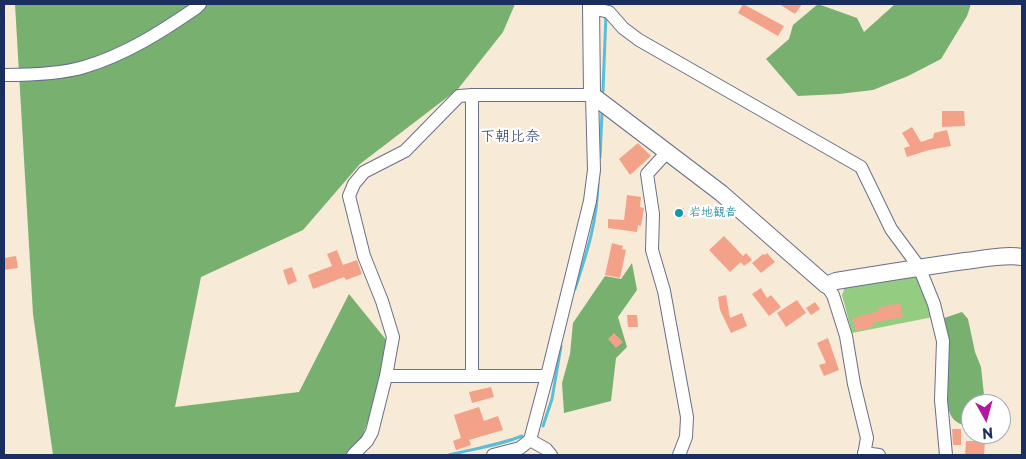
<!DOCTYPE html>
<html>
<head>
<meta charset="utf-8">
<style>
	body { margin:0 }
	#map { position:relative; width:1026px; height:459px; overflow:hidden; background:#f7ead7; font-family:"Playpen Sans",sans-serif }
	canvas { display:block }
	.frame { position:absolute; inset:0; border:5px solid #1b2f5e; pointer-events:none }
	.north { position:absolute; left:961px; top:394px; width:50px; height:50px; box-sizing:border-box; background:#fff; border:1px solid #a4acbf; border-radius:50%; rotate:173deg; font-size:14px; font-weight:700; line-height:20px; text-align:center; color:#1b2f5e }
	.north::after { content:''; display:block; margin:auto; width:18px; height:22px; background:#b5179e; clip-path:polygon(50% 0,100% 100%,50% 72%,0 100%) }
</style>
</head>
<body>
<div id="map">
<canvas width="1026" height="459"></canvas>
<div class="frame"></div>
<div class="north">N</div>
</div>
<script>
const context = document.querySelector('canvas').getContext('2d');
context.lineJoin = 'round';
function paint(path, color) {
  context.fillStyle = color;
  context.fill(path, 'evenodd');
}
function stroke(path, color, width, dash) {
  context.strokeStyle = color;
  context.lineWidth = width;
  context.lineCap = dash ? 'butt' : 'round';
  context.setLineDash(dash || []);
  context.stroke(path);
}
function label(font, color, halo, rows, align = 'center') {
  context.font = font + ' "Playpen Sans","Klee One",sans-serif';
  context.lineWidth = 4.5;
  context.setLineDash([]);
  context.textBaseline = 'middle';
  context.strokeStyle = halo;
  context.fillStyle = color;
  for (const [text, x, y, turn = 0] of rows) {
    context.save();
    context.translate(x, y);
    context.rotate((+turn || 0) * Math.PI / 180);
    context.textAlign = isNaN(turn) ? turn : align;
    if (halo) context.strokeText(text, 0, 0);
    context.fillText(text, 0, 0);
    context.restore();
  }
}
paint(new Path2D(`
	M917 274 933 317 852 333 842 295 845 287Z`), '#94cd81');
paint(new Path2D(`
	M15 4H515L503 32 458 89 360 164 303 230 201 277 175 407 299 392 349 294 387 341 377 394 362 438 348 455H53L33 314Z
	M818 4 857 18 864 32 895 4H971L967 16 941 59 908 76 873 90 839 94 798 96 766 59 789 39 793 25Z
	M632 263 637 290 618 317 627 347 616 358 611 401 564 413 562 383 570 354 573 323 605 276 621 279Z
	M962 312 968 319 975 352 981 367 985 404H971V428C953 422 950 419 947 401L944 318Z`), '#77b06f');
stroke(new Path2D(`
	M603 91 606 14
	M600 157 602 113
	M575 289C587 252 597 223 598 183
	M543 426 552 399 561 346
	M449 455C473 449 500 445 522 436`), '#5abed9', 3);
paint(new Path2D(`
	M743 4 784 26 778 36 738 13Z
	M779 4H802L795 14Z
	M942 111H964L965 126 942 127Z
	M912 127 921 142 933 138 934 133 947 130 951 146 929 150 907 157 904 148 910 146 902 133Z
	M638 143 651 156 630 175 619 159Z
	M627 195 641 197 640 207 644 208 641 226 638 225 637 232 608 228V219L624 220Z
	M684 208 685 217 675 218 674 209Z
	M724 236 743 256 746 253 752 260 744 266 741 262 730 272 709 250Z
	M612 243 623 246 622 249 626 250 620 278 605 275Z
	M337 250 343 265 357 260 362 274 346 280 344 277 313 289 308 275 332 266 327 254Z
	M767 253 775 262 761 273 752 263 763 254 765 255Z
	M16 256 18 268 4 270V258Z
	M292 267 297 281 288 285 283 270Z
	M761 288 767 298 771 295 781 307 769 316 752 294Z
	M726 295 730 318 742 313 747 326 731 333 720 310 718 297Z
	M797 300 806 313 786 327 777 313Z
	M815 302 820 309 811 315 806 308Z
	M900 303 903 317 872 323 873 327 856 331 853 318 879 311 878 308Z
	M627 315H637L638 327H628Z
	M614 333 623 342 616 348 608 339Z
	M828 338 839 370 824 376 819 365 826 363 817 343Z
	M491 387 494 397 472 403 469 392Z
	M479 407 484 421 498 416 503 430 469 440 471 445 456 450 453 441 461 438 454 415Z
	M952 429H961V445H953Z
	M966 441H985L984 455H965Z`), '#f3a289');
const minor = new Path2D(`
	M591 8 609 12 623 28 639 40 861 167 891 229 919 267 934 304 943 341 941 400 946 455
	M4 75C28 75 61 74 84 67 125 55 161 32 196 8L200 4
	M668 151 647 174 653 214 652 250 664 291 687 417 686 437 679 455
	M826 285 833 295 846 336 854 384 867 438 864 455
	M472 375V95H592L594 170 590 201 547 376
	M386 376 393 337 382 301 364 256 349 196 354 184 364 172 405 151 459 96 472 95
	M530 440 546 449 551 455
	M864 453 879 455
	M353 455 367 441 372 432 386 376H547L530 440 520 448 493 455`);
const tertiary = new Path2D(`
	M591 4 592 95 721 193 826 285 836 281C879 274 922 267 965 261 983 259 1004 254 1022 257`);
stroke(minor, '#687088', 14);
stroke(tertiary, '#687088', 18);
stroke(minor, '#fff', 12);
stroke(tertiary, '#fff', 16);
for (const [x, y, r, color] of [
	[679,213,5,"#0f9aa8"]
]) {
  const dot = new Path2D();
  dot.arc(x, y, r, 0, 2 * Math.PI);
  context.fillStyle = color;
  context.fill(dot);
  stroke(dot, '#fff', 2);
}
label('12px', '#0d838f', '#fff', [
	["岩地観音",689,213]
], 'left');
label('15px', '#1b2f5e', '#fff', [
	["下朝比奈",510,137]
]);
</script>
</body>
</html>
